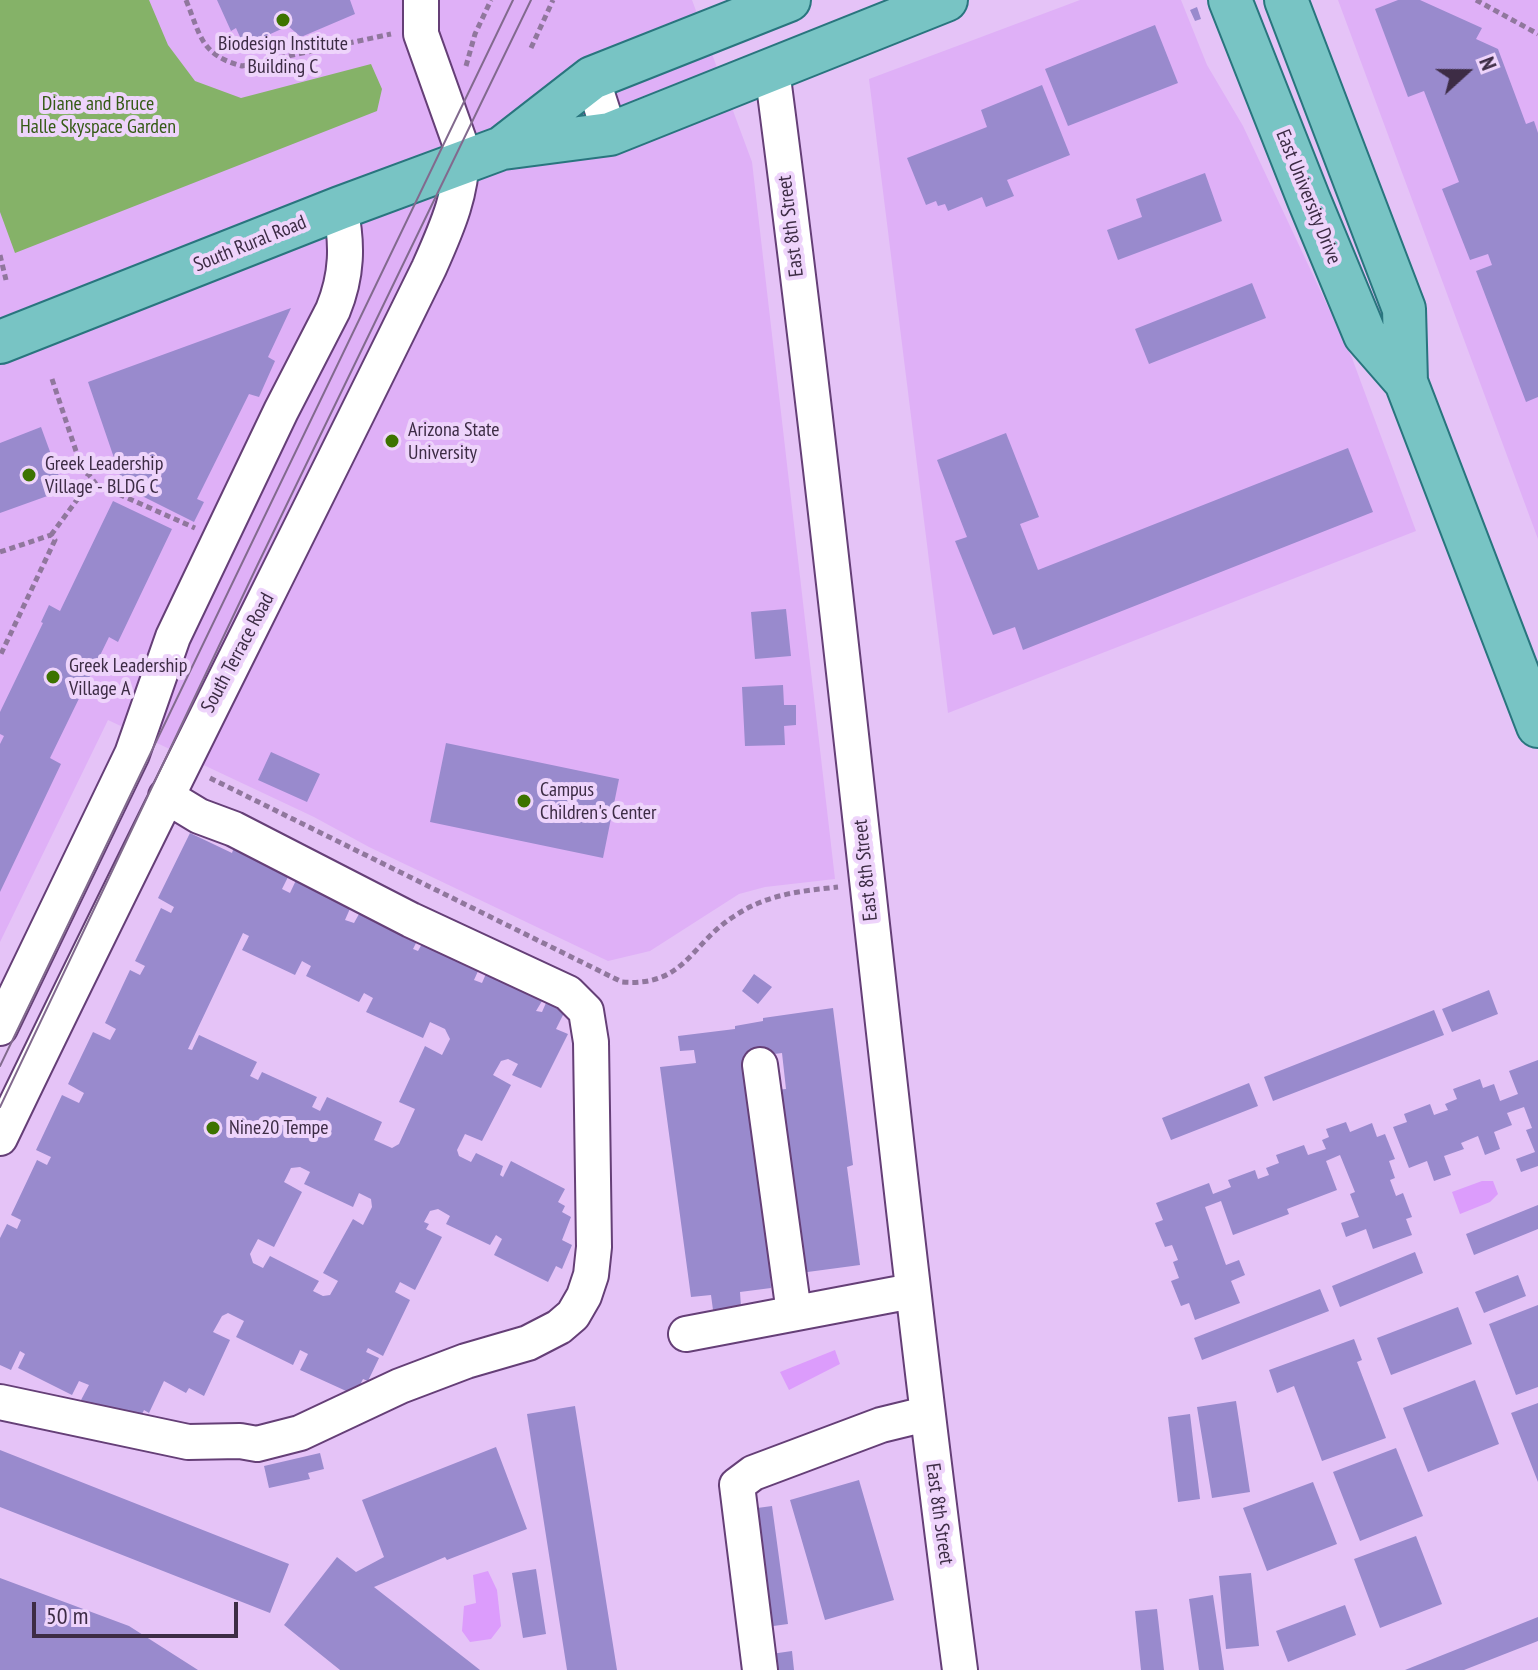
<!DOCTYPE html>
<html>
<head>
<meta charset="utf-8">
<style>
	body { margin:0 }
	#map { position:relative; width:1538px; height:1670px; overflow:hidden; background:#e5c3f7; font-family:"PT Sans Narrow",sans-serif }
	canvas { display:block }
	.north { position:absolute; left:1426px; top:32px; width:80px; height:80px; -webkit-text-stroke:6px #eed4fb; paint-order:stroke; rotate:69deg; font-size:22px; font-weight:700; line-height:32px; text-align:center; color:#3d2c45 }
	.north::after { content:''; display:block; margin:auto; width:28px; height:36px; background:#3d2c45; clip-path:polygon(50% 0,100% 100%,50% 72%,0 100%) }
	.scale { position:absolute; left:32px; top:1602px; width:206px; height:36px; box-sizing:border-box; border:4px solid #3d2c45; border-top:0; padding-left:10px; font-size:24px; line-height:28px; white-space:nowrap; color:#3d2c45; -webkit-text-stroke:6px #eed4fb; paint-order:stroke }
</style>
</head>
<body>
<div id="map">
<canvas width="1538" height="1670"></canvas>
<div class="north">N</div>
<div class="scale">50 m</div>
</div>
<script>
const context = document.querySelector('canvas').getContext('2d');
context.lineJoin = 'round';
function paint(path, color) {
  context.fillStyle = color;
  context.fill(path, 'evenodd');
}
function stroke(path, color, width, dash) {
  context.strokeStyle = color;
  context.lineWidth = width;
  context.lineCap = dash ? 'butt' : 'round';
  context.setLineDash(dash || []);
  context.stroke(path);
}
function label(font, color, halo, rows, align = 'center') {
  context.font = font + ' "PT Sans Narrow",sans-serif';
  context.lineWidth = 8;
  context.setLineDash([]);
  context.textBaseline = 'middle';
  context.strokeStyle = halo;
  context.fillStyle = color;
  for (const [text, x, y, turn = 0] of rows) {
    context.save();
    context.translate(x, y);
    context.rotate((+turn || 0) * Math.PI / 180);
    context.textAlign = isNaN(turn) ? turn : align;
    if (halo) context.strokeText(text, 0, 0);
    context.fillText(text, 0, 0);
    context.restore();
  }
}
paint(new Path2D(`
	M0 0H692L752 162 835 879 765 887 739 894 650 951 608 961 369 847 314 817 108 720 0 942Z
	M1080 0H1181L1207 65 1243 126 1352 358 1416 531 948 713 869 79Z
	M1338 0H1538V539Z`), '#dfb0f7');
paint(new Path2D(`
	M0 0H149L168 45 195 81 241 98 371 64 382 89 377 111 15 253 0 212Z`), '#85b268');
paint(new Path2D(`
	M1482 1181H1493L1498 1194 1490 1202 1460 1214 1452 1192Z
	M835 1350 840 1364 789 1390 780 1372Z
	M488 1571 497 1590 501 1626 491 1639 470 1642 462 1631 464 1606 476 1603 473 1575Z`), '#dc9cfc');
paint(new Path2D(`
	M217 0H350L355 14 301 37 288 26 244 46 236 28 231 31Z
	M1398 0H1420L1482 28 1476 39 1498 49 1526 124 1534 121 1538 133V397L1526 402 1476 271 1492 265 1488 254 1470 260 1442 189 1459 182 1424 91 1408 97 1375 9Z
	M1197 7 1201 19 1195 21 1190 10Z
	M1155 25 1178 83 1068 126 1045 69Z
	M1042 85 1070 155 1007 180 1014 196 986 207 982 197 948 211 945 204 938 206 936 201 926 205 907 158 987 127 981 110Z
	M1205 173 1222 221 1118 260 1107 230 1142 217 1136 199Z
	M1252 283 1266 318 1149 364 1135 329Z
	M291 308 268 357 275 361 259 397 249 394 197 499 204 502 194 522 124 487 88 382Z
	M41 427 64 490 0 513V443Z
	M1006 433 1039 517 1020 524 1038 570 1348 448 1373 512 1023 650 1015 627 993 635 955 541 967 537 937 460Z
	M113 501 172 529 118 642 109 637 50 758 61 764 0 892V744L4 736 0 734V712L43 623 41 622 49 605 60 611Z
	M786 609 791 656 755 659 751 612Z
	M783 685 784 705H796V725L784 726 785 745 745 746 742 687Z
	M446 743 619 779 603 858 430 822Z
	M271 752 320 774 307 802 258 780Z
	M190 833 232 853 234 847 290 873 282 889 290 893 298 876 352 904 345 920 354 923 359 914 418 939 413 949 418 951 423 942 479 969 474 980 482 983 488 969 545 996 536 1011 542 1012 549 996 568 1005 556 1029 568 1034 541 1088 512 1075 518 1064 508 1059 501 1061 493 1075 511 1085 482 1141 465 1134 457 1150 459 1156 471 1162 476 1153 503 1166 500 1175 503 1177 511 1161 565 1189 558 1202 565 1206 562 1212 571 1217 562 1240 572 1245 562 1269 556 1266 548 1282 494 1255 502 1239 496 1235 490 1245 446 1224 450 1216 438 1209 430 1211 424 1222 429 1224 426 1229 442 1237 415 1290 400 1282 395 1292 410 1300 383 1356 368 1348 366 1352 379 1358 368 1381 363 1379 355 1395 300 1370 308 1354 300 1350 293 1365 236 1337 244 1321 228 1313 222 1316 213 1332 230 1340 204 1396 189 1388 186 1393 164 1381 149 1413 144 1410 136 1427 81 1400 89 1385 79 1381 72 1395 18 1368 25 1354 20 1351 11 1370 0 1365V1238L7 1224 17 1229 21 1220 11 1215 37 1160 47 1165 51 1157 36 1150 62 1095 79 1103 84 1093 68 1084 93 1032 110 1040 116 1029 105 1023 130 970 140 975 145 966 135 961 161 908 171 913 174 907 158 898ZM243 933 249 936 242 950 295 975 302 961 311 966 306 976 359 1002 364 993 373 998 366 1012 423 1038 430 1022 445 1029 450 1039 442 1055 425 1046 399 1102 415 1109 399 1144 392 1148 374 1140 382 1122 327 1097 320 1111 312 1107 317 1097 262 1072 258 1080 250 1076 257 1062 199 1035 192 1050 188 1049ZM300 1167 310 1172 304 1184 353 1207 359 1193 371 1199 372 1207 363 1225 353 1219 323 1273 338 1281 330 1295 323 1296 313 1291 319 1281 270 1256 263 1268 253 1263 250 1254 258 1239 274 1247 302 1192 284 1182 291 1168Z
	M754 974 772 987 758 1004 742 991Z
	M1489 990 1498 1014 1452 1032 1442 1009Z
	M833 1008 853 1165 847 1167 860 1265 800 1273 775 1090 786 1089 782 1053 752 1057 774 1271 770 1272 771 1288 740 1292 741 1307 713 1310 711 1295 691 1297 660 1067 696 1063 694 1050 680 1051 678 1036 735 1029V1026L763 1021V1018Z
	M1434 1010 1444 1035 1273 1101 1264 1077Z
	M1538 1060V1166L1521 1172 1516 1159 1535 1152 1526 1130 1532 1128 1524 1107 1507 1113 1512 1125 1494 1132 1500 1149 1485 1155 1478 1136 1461 1143 1464 1149 1444 1156 1451 1175 1434 1181 1427 1161 1409 1168 1393 1127 1407 1122 1404 1114 1430 1104 1434 1115 1448 1110 1445 1104 1457 1099 1453 1089 1480 1079 1483 1088 1494 1084 1500 1101 1518 1094 1509 1071Z
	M1249 1083 1258 1106 1171 1140 1162 1118Z
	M1346 1122 1350 1132 1372 1123 1377 1137 1385 1134 1395 1159 1389 1161 1395 1178 1390 1180 1396 1196 1403 1193 1412 1217 1406 1219 1412 1235 1373 1249 1366 1229 1346 1237 1341 1223 1359 1217 1350 1194 1355 1192 1340 1155 1326 1161 1337 1190 1287 1209 1289 1214 1233 1235 1221 1201 1205 1207 1226 1265 1239 1260 1245 1275 1231 1281 1240 1303 1195 1320 1189 1303 1181 1306 1171 1281 1179 1278 1173 1262 1178 1260 1172 1245 1165 1247 1155 1223 1163 1220 1156 1203 1209 1183 1213 1194 1231 1187 1228 1180 1255 1170 1258 1179 1269 1175 1266 1168 1279 1163 1276 1155 1304 1145 1308 1155 1326 1149 1322 1140 1329 1137 1326 1129Z
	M1538 1205V1229L1474 1255 1466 1234Z
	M1415 1252 1423 1273 1340 1307 1332 1286Z
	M1518 1275 1526 1296 1484 1313 1475 1292Z
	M1320 1289 1329 1311 1202 1360 1194 1338Z
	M1538 1305V1387L1516 1395 1489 1324Z
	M1458 1307 1472 1344 1391 1375 1377 1338Z
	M1354 1339 1362 1360 1357 1362 1386 1438 1322 1461 1294 1386 1277 1393 1269 1370Z
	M1475 1380 1499 1444 1428 1472 1403 1408Z
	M1236 1401 1250 1492 1212 1498 1197 1407Z
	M1538 1403V1482L1511 1413Z
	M575 1406 617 1670H567L527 1414Z
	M1190 1414 1200 1499 1178 1502 1168 1417Z
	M496 1447 527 1529 447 1560 445 1557 374 1587 480 1670H340L284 1625 337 1557 356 1572 384 1557 362 1500Z
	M1396 1448 1423 1516 1360 1541 1333 1472Z
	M0 1450 289 1564 270 1613 0 1507Z
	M320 1453 324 1469 308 1473 310 1479 269 1488 264 1466Z
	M859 1480 894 1600 825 1620 790 1500Z
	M1313 1482 1337 1544 1267 1571 1243 1508Z
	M772 1506 788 1624 766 1627 750 1509Z
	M1416 1536 1442 1604 1380 1628 1354 1559Z
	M536 1569 546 1634 523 1638 512 1573Z
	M1251 1573 1259 1646 1226 1649 1219 1576Z
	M0 1578 129 1626 198 1670H0Z
	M1213 1595 1224 1670H1199L1189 1599Z
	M1345 1605 1356 1635 1288 1662 1276 1631Z
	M1157 1609 1164 1670H1141L1135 1611Z
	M1538 1617V1641L1464 1670H1405Z
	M792 1651 794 1670H773L771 1654Z`), '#998acd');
const minor = new Path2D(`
	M772 70C842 603 890 1138 960 1670
	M592 78 610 134
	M0 1028 132 754 173 637 281 411 333 310C347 276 348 244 340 208
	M760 1065 794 1313
	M0 1138C140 846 287 558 429 268 446 230 465 188 461 146L421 34V0
	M686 1334 912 1291
	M0 1402 188 1442 240 1441 257 1444 300 1433 400 1386 466 1361 528 1343 559 1327 573 1315 584 1296 591 1275 594 1247 591 1042 586 1011 568 993 411 920 234 829 199 816 166 796
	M760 1670 737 1485 753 1473 881 1425 926 1414`);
const major = new Path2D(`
	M1230 0 1309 200 1365 335 1406 382 1538 726
	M1286 0 1404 309 1406 382
	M503 148 610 134 946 0
	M0 342 340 208 502 148 592 78 789 0`);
stroke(minor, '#653f77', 38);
stroke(major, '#29757e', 46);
stroke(new Path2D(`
	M186 0C201 37 201 55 242 66L391 34
	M1476 0 1538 34
	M531 48 553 0
	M466 66 475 34 491 0
	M0 255 6 280
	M52 379 80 463 96 484 195 528
	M51 535 85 489 88 475
	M0 552 51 535 55 540 0 656
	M210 778 622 982C686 987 690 943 736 915 768 894 801 891 838 887`), '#90779d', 5, [6, 4]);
stroke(minor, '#fff', 34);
stroke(major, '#78c4c4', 42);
stroke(new Path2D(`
	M0 1066 513 0
	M0 1107 257 566 531 0`), '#826a8e', 2);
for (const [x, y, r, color] of [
	[283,20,8,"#3d7300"],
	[392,441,8,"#3d7300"],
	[29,475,8,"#3d7300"],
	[53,677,8,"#3d7300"],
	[524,801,8,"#3d7300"],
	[213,1128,8,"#3d7300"]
]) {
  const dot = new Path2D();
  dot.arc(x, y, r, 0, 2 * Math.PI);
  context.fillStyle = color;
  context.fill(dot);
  stroke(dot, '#eed4fb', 3);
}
label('20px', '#3d2c45', '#eed4fb', [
	["Biodesign Institute",283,44,"center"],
	["Building C",283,67,"center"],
	["Arizona State",408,430],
	["University",408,453],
	["Greek Leadership",45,464],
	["Village - BLDG C",45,487],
	["Greek Leadership",69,666],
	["Village A",69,689],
	["Campus",540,790],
	["Children's Center",540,813],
	["Nine20 Tempe",229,1128]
], 'left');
label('20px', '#355b16', '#eed4fb', [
	["Diane and Bruce",98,104],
	["Halle Skyspace Garden",98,127]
]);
label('20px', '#3d2c45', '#eed4fb', [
	["East University Drive",1308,197,68],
	["East 8th Street",791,226,-97],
	["South Rural Road",250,244,-22],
	["South Terrace Road",238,653,-62],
	["East 8th Street",866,870,-96],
	["East 8th Street",939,1514,82]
]);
</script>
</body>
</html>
